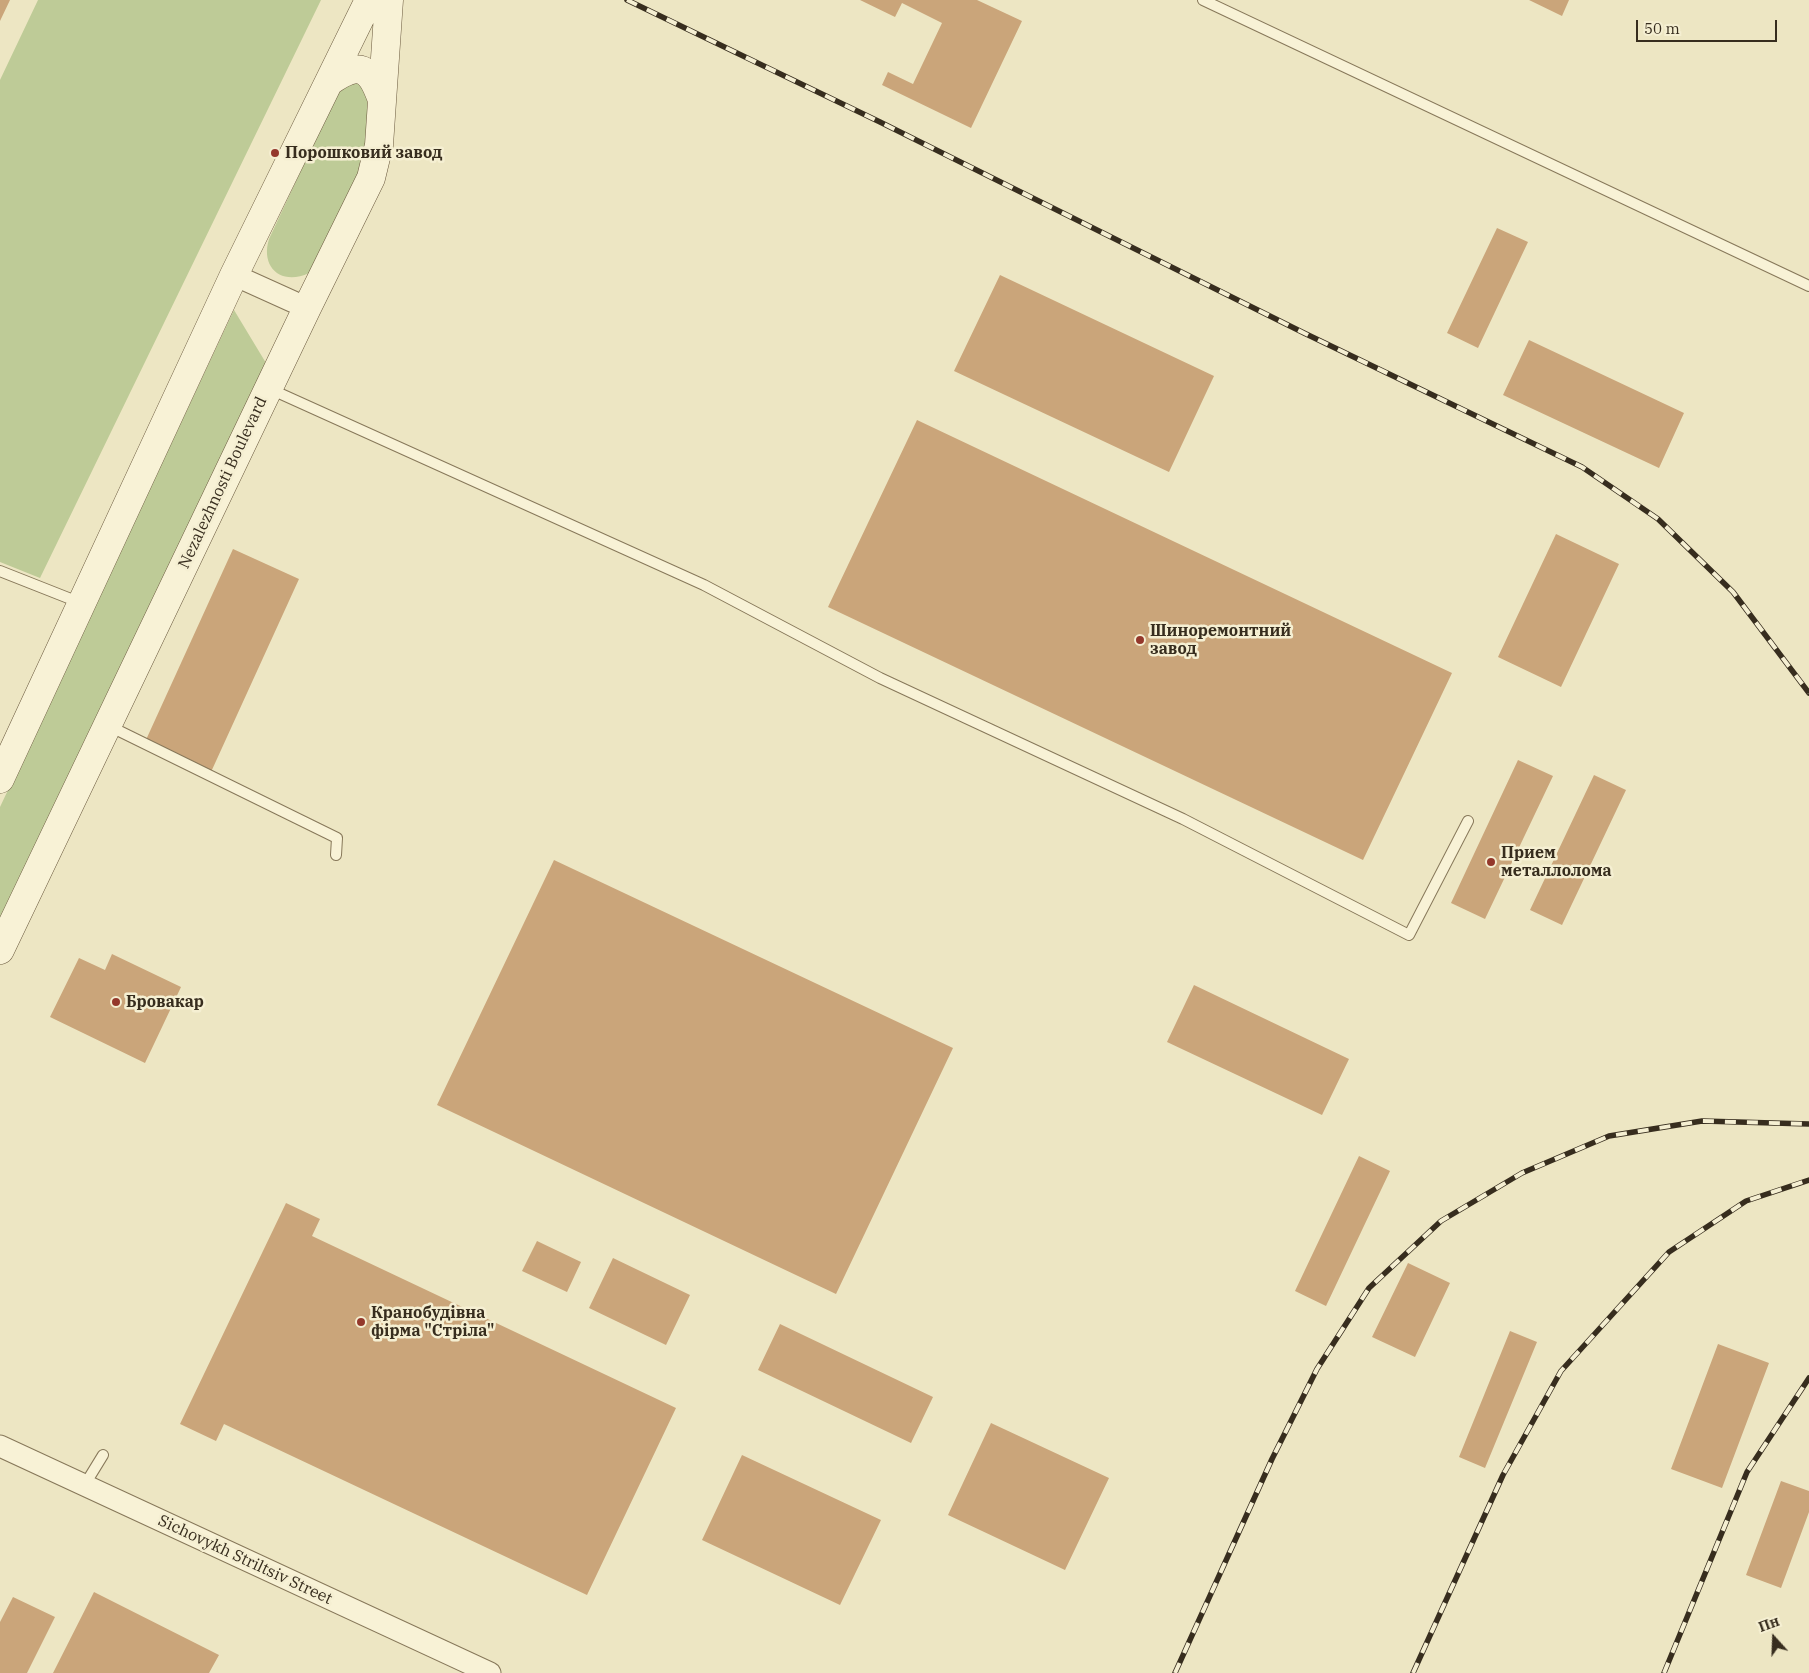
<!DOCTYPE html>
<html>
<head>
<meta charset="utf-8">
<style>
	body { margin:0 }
	#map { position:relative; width:1809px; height:1673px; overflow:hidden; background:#ede6c3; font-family:"IBM Plex Serif",serif }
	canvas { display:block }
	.north { position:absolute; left:1749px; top:1613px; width:50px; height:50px; -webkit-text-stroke:4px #f5efd2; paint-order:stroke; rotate:340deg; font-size:14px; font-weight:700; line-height:20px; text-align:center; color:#372d1e }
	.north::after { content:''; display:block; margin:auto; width:18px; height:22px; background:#372d1e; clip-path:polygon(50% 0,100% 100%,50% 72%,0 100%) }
	.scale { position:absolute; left:1636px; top:20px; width:141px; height:22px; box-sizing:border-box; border:2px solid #372d1e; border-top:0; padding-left:6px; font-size:15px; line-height:18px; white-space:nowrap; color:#372d1e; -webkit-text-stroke:4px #f5efd2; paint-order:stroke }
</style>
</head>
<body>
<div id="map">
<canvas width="1809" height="1673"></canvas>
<div class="north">Пн</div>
<div class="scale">50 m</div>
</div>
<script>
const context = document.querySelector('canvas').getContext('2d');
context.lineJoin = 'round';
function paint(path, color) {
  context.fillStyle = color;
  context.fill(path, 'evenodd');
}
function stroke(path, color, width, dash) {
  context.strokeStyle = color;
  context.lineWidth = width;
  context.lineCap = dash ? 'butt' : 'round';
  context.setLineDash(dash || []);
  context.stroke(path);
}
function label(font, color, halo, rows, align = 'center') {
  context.font = font + ' "IBM Plex Serif",serif';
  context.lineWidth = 5;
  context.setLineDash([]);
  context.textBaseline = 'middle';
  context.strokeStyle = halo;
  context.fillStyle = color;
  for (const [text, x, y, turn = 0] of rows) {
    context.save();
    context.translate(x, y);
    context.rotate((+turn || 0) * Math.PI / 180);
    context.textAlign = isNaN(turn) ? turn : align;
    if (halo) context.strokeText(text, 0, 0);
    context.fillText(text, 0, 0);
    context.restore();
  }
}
paint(new Path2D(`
	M38 0H321L40 578 0 562V80Z
	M343 81 367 85 368 129 364 163 309 273C282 286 260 268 269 239Z
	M234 310 266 363 0 919V807Z`), '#becb97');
paint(new Path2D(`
	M0 0H10L0 21Z
	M860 0H977L1022 21 971 128 882 85 888 72 913 84 942 23 902 3 895 17Z
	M1529 0H1569L1562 16Z
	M1497 228 1528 242 1478 348 1447 333Z
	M1000 275 1214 376 1169 472 954 371Z
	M1529 340 1684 413 1659 468 1503 395Z
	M917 420 1452 673 1363 860 828 607Z
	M1556 534 1619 564 1561 687 1498 657Z
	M233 549 299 579 211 772 145 742Z
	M1518 760 1553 776 1485 919 1451 903Z
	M1594 775 1626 790 1562 925 1530 910Z
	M554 860 953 1048 836 1294 437 1105Z
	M112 954 181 987 145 1063 50 1017 79 958 105 970Z
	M1194 985 1349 1059 1322 1115 1167 1042Z
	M1359 1156 1390 1171 1326 1306 1295 1291Z
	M286 1203 320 1219 312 1236 676 1408 587 1595 224 1424 216 1441 180 1424Z
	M537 1241 581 1262 567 1292 522 1271Z
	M613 1258 690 1295 666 1345 589 1308Z
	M1408 1263 1450 1283 1415 1357 1372 1337Z
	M780 1324 933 1397 911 1443 758 1370Z
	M1510 1331 1537 1342 1485 1468 1459 1457Z
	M1718 1344 1769 1363 1722 1488 1671 1469Z
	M991 1423 1109 1478 1065 1570 948 1515Z
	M742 1455 881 1520 840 1605 702 1540Z
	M1781 1481 1809 1491V1512L1781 1588 1746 1575Z
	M94 1592 219 1655 209 1673H53Z
	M13 1597 55 1617 27 1673H0V1622Z`), '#caa57a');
const lane = new Path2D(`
	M1203 0 1809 286
	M270 389 704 585 880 678 1183 819 1409 935 1468 821
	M0 571 81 603
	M109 726 337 838 336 855
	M84 1486 103 1455`);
const street = new Path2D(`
	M234 275 307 308
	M0 1446 490 1673`);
const secondary = new Path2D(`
	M329 82C360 60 370 67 382 100
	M0 779 234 275 369 0
	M0 950 307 308 371 178 379 145 389 0`);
stroke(lane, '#87785a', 12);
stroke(street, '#87785a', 23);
stroke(secondary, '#69583d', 29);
stroke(lane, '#f8f2d6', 10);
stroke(street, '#f8f2d6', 21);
stroke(secondary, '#f8f2d6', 28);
const rail = new Path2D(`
	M627 0 880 122 1304 333 1582 467 1658 519 1733 592 1809 693
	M1175 1673 1272 1459 1317 1369 1369 1288 1441 1221 1522 1173 1609 1136 1702 1121 1809 1124
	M1413 1673 1503 1475 1561 1371 1669 1252 1746 1201 1809 1180
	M1664 1673 1747 1472 1809 1378`);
stroke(rail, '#372d1e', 5.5);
stroke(rail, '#f5efd2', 4, [11]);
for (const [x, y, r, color] of [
	[275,153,5,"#94382b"],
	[1140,640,5,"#94382b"],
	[1491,862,5,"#94382b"],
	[116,1002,5,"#94382b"],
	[361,1322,5,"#94382b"]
]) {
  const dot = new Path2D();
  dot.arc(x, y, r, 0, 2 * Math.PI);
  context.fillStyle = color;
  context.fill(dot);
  stroke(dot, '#f5efd2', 2);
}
label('bold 16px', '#372d1e', '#f5efd2', [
	["Порошковий завод",285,153],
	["Шиноремонтний",1150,631],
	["завод",1150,649],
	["Прием",1501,853],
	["металлолома",1501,871],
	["Бровакар",126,1002],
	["Кранобудівна",371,1313],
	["фірма \"Стріла\"",371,1331]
], 'left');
label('16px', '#372d1e', '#f5efd2', [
	["Nezalezhnosti Boulevard",223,483,-65],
	["Sichovykh Striltsiv Street",245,1560,25]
]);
</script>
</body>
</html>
